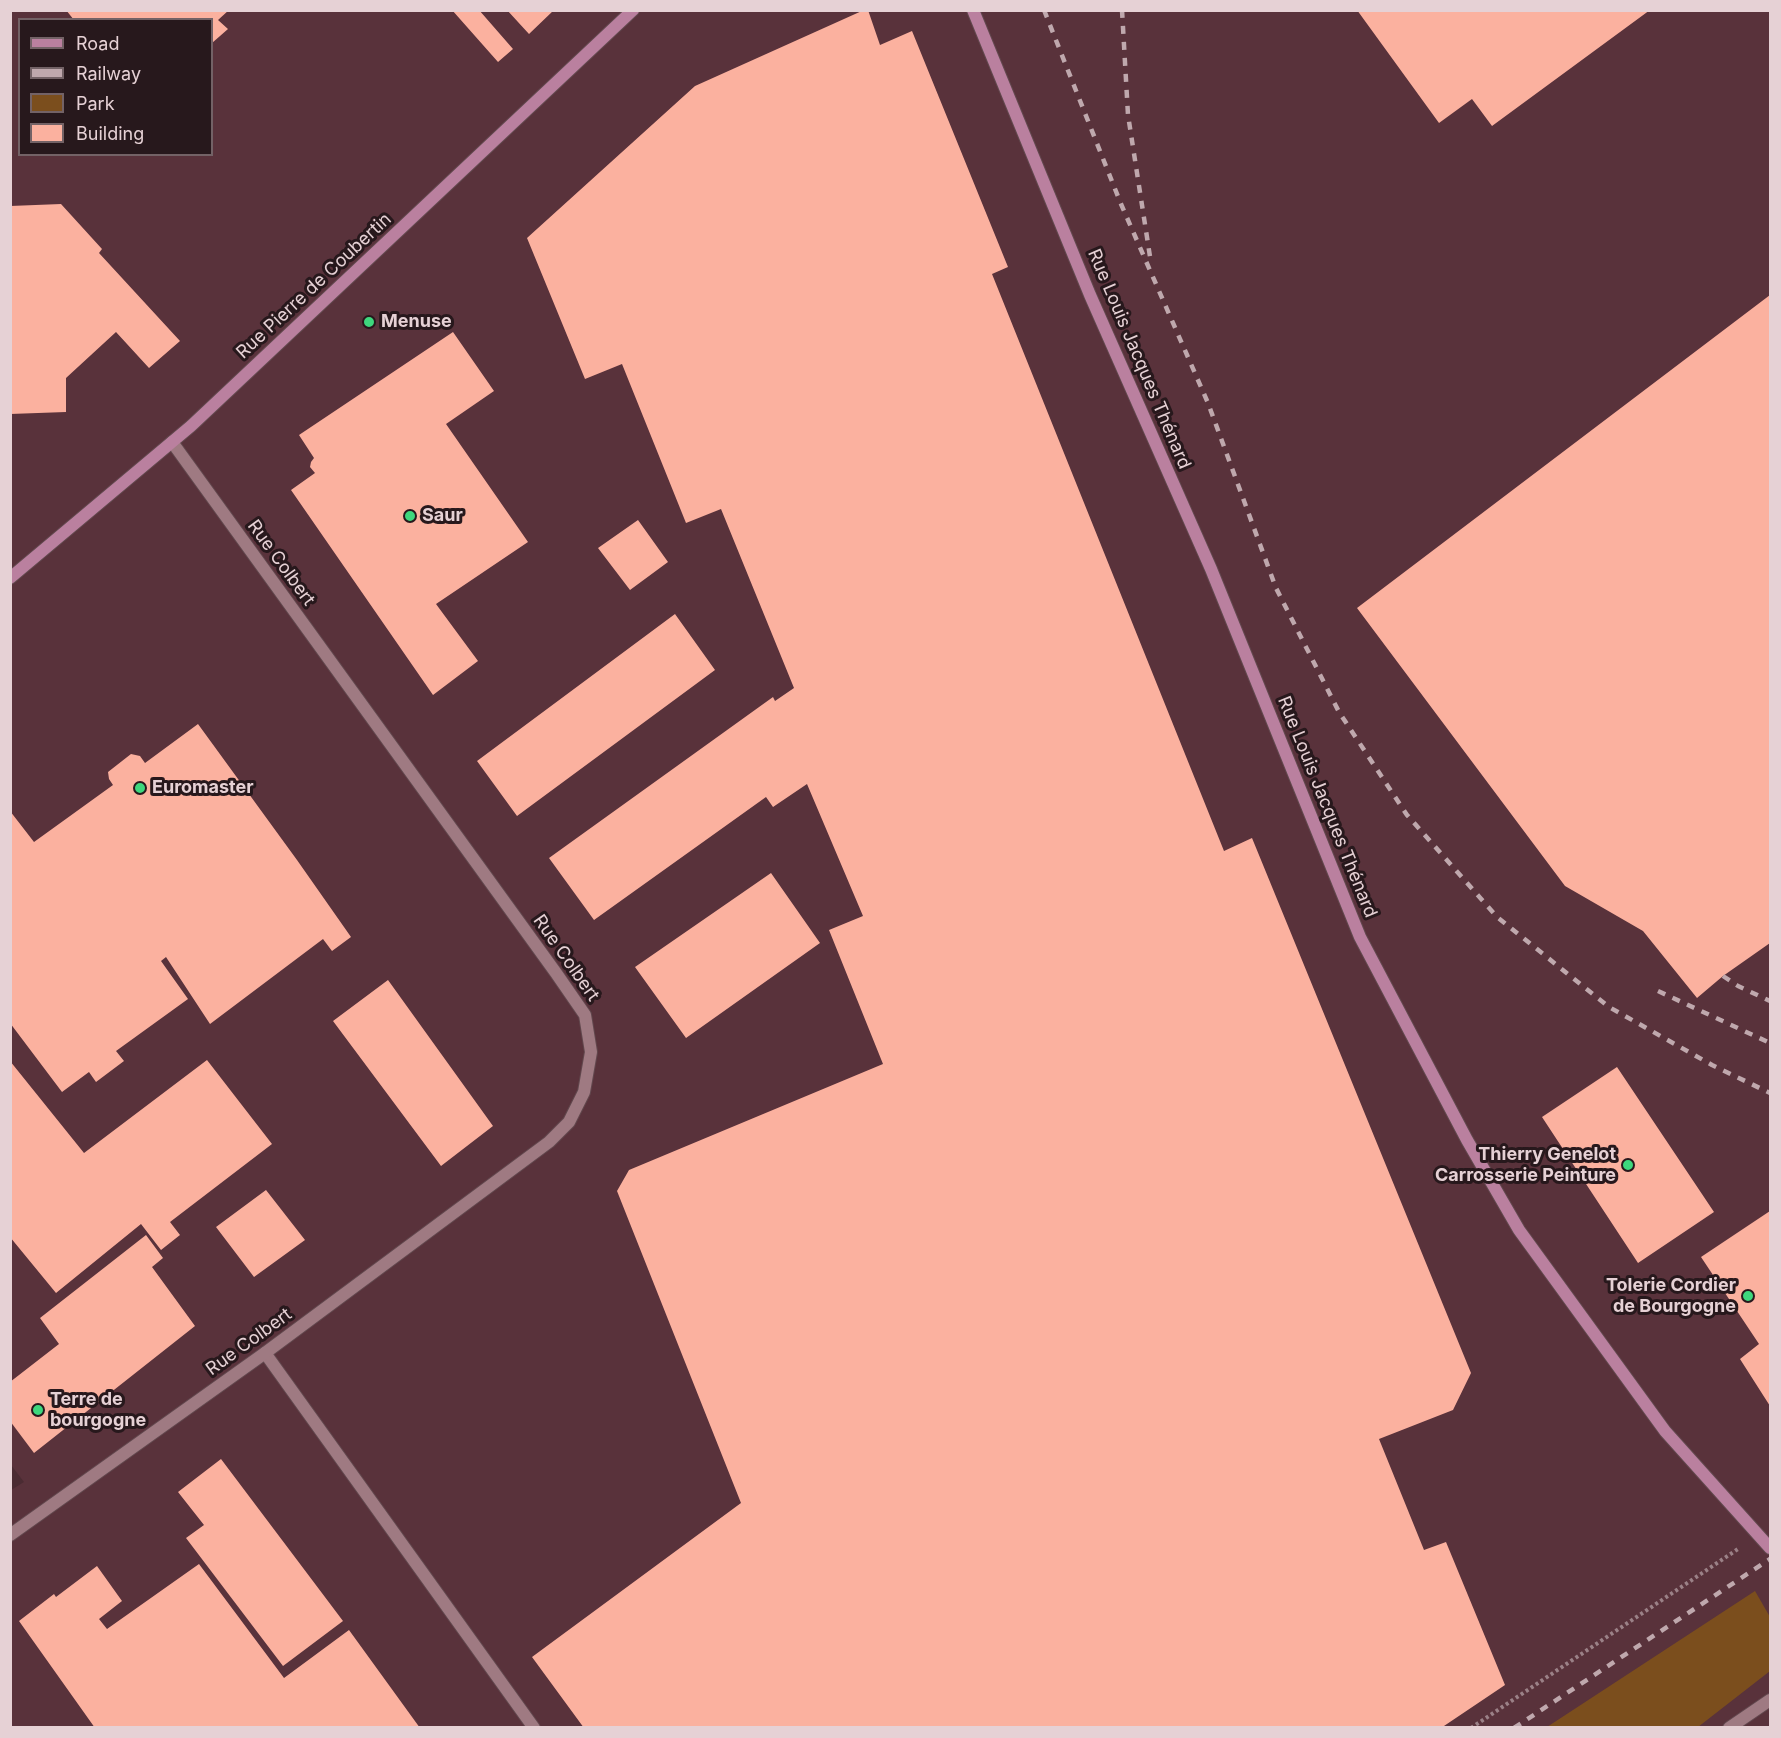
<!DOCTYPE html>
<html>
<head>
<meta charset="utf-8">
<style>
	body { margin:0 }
	#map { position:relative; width:1781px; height:1738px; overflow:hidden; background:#4a2b32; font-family:Inter,sans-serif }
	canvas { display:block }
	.frame { position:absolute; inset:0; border:12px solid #e6d1d5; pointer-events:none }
	.legend { position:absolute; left:18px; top:18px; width:195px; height:138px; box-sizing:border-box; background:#27181c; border:2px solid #736266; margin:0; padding:8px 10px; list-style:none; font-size:18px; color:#e6d1d5 }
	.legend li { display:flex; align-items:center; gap:12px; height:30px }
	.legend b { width:30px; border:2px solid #736266 }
</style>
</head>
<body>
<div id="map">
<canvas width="1781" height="1738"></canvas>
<div class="frame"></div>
<ul class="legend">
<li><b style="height:8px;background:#ba809f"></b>Road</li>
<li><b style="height:8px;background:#bfa8ad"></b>Railway</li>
<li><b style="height:16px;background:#7b4e1d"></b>Park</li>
<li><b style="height:16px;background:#fbb19f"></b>Building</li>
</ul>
</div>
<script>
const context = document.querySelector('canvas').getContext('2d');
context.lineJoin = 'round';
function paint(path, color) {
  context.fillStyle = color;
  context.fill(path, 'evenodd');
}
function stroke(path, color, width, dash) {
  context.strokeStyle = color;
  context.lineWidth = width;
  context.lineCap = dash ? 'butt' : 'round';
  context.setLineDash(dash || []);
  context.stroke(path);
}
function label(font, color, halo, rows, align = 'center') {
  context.font = font + ' Inter,sans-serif';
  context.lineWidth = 6;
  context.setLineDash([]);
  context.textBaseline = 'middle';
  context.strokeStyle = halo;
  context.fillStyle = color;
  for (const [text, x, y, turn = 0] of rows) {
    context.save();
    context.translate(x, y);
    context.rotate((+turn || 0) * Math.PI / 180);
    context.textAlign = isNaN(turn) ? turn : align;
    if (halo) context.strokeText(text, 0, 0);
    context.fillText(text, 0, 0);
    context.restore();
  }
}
paint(new Path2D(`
	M11 11H1770V1727H11V1490L24 1482 11 1465ZM20 20H212V154H20Z`), '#59323b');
paint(new Path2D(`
	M1755 1591 1770 1617V1671L1698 1727H1547Z`), '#7b4e1d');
paint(new Path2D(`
	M66 10H229L218 20 228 29 212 43V20H74Z
	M452 10H479L513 49 498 62Z
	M507 10H554L529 34Z
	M864 10H868L880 45 912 31 1008 267 992 274 1224 851 1252 838 1471 1373 1453 1410 1379 1439 1424 1550 1446 1542 1505 1685 1441 1728H584L532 1657 741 1503 617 1191 629 1170 883 1064 829 930 863 916 807 784 773 807 766 797 594 920 549 858 773 697 775 701 794 688 721 509 686 523 622 364 585 379 527 238 695 86Z
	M1357 10H1650L1492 126 1472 99 1439 123Z
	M61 204 102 249 99 253 180 341 149 368 116 332 66 378V412L10 414V206Z
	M1770 295V943L1723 976 1697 998 1643 931 1565 886 1357 608Z
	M453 332 494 391 446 424 528 542 436 604 478 661 433 695 291 490 315 473 310 467 311 462 314 458 299 435Z
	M638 520 668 562 630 590 598 548Z
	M675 614 715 670 517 816 477 761Z
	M198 724 297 860 351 937 332 951 323 939 210 1024 166 957 161 961 188 999 116 1051 124 1061 96 1082 89 1072 62 1092 10 1023V811L34 842 113 785 109 779 108 772 131 754 140 756 145 763Z
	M771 873 820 943 686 1038 635 967Z
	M388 980 493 1126 441 1166 333 1021Z
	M207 1060 272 1144 170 1222 180 1235 161 1250 141 1224 56 1293 10 1237V1061L84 1153Z
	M1617 1067 1714 1212 1638 1263 1542 1117Z
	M266 1190 305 1240 254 1277 216 1227Z
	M1770 1211V1406L1740 1359 1759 1344 1701 1257Z
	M146 1235 163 1258 152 1267 195 1326 34 1453 10 1421V1382L59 1344 40 1318Z
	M221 1459 343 1621 283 1666 186 1538 204 1525 178 1492Z
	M199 1564 284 1678 349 1630 420 1728H95L19 1621 54 1594 56 1597 97 1566 122 1601 99 1619 107 1629Z`), '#fbb19f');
const lane = new Path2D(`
	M265 1353 534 1728
	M1729 1728 1770 1700`);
const street = new Path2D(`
	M10 1535 265 1353 549 1142 569 1122 584 1092 591 1052 585 1015 556 973 172 442`);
const secondary = new Path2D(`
	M973 10 1090 295 1211 569 1360 937 1467 1140 1519 1230 1665 1431 1770 1548
	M10 578 191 426 633 10`);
stroke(lane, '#62484e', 14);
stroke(street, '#62484e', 14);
stroke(secondary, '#62484e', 14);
stroke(new Path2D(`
	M1471 1728 1738 1549`), '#9b8187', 4, [3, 3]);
stroke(lane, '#9f7a82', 12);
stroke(street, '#9f7a82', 12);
stroke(secondary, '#ba809f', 12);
stroke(new Path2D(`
	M1044 10 1121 204 1208 403 1276 588 1339 712 1407 815 1497 917 1609 1007 1712 1065 1770 1093
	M1122 10 1128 115 1151 263
	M1723 976 1738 986 1770 1001
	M1658 991 1770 1043
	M1514 1728 1770 1559`), '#bfa8ad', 4.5, [8, 8]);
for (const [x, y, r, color] of [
	[369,322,6,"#3ed77d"],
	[410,516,6,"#3ed77d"],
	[140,788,6,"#3ed77d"],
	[1628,1165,6,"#3ed77d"],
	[1748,1296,6,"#3ed77d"],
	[38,1410,6,"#3ed77d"]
]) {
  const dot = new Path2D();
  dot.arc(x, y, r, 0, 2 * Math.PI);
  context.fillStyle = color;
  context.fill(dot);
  stroke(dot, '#27181c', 2);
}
label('18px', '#e6d1d5', '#27181c', [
	["Rue Pierre de Coubertin",314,286,-43],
	["Rue Louis Jacques Thénard",1139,359,67],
	["Rue Colbert",281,563,54],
	["Rue Louis Jacques Thénard",1327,807,68],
	["Rue Colbert",566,958,55],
	["Rue Colbert",249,1342,-36]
]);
label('bold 18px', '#e6d1d5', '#27181c', [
	["Menuse",381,322],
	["Saur",422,516],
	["Euromaster",152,788],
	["Thierry Genelot",1616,1155,"right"],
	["Carrosserie Peinture",1616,1176,"right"],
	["Tolerie Cordier",1736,1286,"right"],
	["de Bourgogne",1736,1307,"right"],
	["Terre de",50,1400],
	["bourgogne",50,1421]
], 'left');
</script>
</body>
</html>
